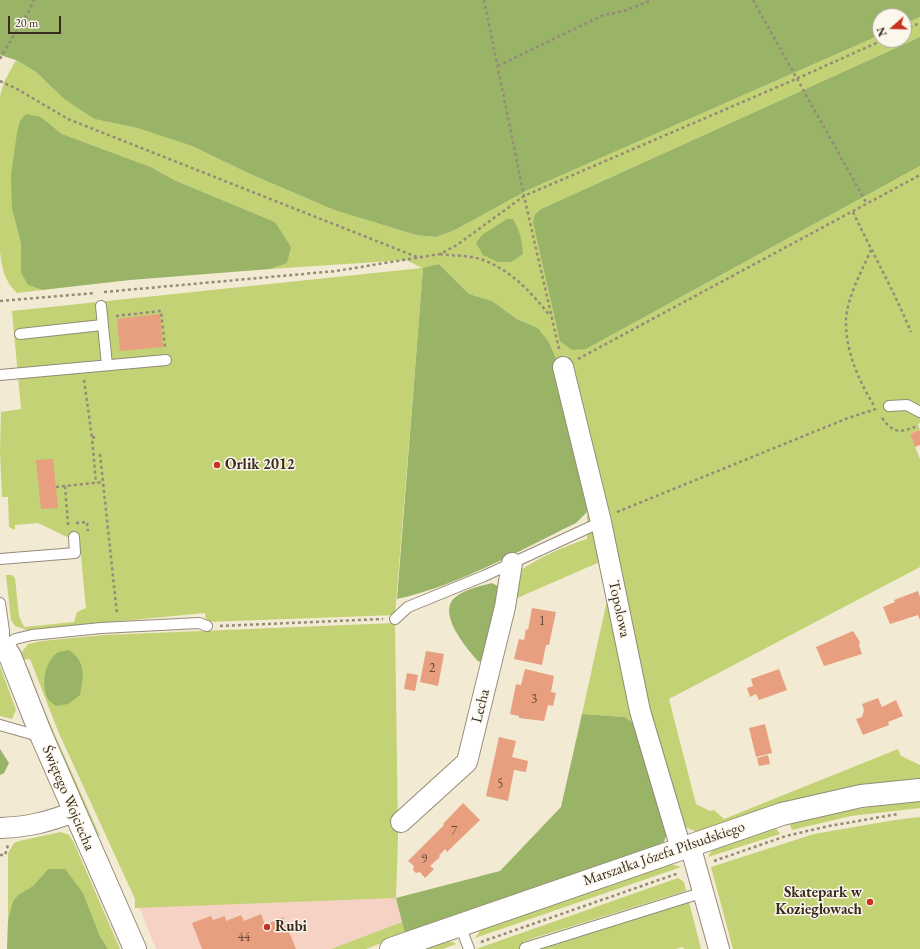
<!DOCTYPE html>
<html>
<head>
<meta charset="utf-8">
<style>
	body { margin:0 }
	#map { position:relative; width:920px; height:949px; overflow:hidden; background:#f2ead2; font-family:"EB Garamond",serif }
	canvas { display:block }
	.north { position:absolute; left:872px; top:8px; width:40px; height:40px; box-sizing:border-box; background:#fbf7ec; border:1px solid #aea59a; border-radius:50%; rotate:250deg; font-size:11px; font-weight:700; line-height:16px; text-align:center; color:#3b2a1e }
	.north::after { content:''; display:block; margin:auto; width:14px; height:18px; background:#c8321e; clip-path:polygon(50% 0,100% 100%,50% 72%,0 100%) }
	.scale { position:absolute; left:8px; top:16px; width:53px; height:18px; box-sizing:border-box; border:2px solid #3b2a1e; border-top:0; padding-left:5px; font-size:12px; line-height:14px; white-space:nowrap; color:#3b2a1e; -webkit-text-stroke:3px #fbf7ec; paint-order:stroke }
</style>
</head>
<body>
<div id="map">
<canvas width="920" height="949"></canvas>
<div class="north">N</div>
<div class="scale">20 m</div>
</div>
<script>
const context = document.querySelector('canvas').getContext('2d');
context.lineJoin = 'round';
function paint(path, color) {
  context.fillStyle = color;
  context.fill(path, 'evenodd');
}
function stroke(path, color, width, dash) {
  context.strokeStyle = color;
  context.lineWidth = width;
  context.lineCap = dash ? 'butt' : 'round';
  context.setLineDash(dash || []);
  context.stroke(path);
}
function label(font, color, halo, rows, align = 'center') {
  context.font = font + ' "EB Garamond",serif';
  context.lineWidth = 3;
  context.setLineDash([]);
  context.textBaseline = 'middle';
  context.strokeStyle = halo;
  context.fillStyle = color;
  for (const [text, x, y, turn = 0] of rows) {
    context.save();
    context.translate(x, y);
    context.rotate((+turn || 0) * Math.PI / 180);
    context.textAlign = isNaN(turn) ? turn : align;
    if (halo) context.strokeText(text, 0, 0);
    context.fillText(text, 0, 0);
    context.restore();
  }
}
paint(new Path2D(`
	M396 898 402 922 331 949H156L139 907Z`), '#f5d2c3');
paint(new Path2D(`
	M920 17V37L541 209 535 214 586 349 920 166V423L918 424 920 430 910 434 920 459V567L669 699 696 804 710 811 714 810 724 819 898 749 901 756 920 765V780L697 832 683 826 634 724 625 717 582 714 610 587 602 561 515 599 518 572C540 557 562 547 587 539V512L591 495 555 356 549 342 538 328 517 319 492 301 469 294 439 264 423 269 395 615 206 622 205 613 27 630 15 626 11 620 6 575H12L15 578 19 616 24 627 74 622 77 612 86 608 79 536 67 537 38 523 15 525V530L9 527 8 497H2L0 452 1 412 21 409 12 311 422 268 406 260 270 269 286 263 275 222 174 180 151 167 62 134 41 117 12 209 21 244V273L28 285 42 290 17 293C4 280 2 269 0 251V96L4 82 16 60 36 72 64 99 94 119 137 128 192 146 250 174 334 210 416 235 436 237 455 230 528 190 880 35V40H904V24Z
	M395 623 398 836 396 898 135 908V899L58 731 30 659 21 660 22 652 28 644 42 641 104 635Z
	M0 666 16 710 12 719 0 716Z
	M29 670 40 701 100 836 92 832 24 671Z
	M920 801V808L851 816 792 830 790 825 792 823C834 813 876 804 920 801Z
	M920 817V949H733L711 867 814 834 895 820Z
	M775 827 780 834 708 857 713 849Z
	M61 832 69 835 74 843 120 949H108L100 936 83 893 48 869 33 886 18 895 13 901 8 920V853L14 843 19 841Z
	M671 864 681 867 475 938 483 927 660 866Z
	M678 878 684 882 686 891 537 937 523 942 525 949H476Z
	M689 902 701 949H684L683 947 675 949H537Z
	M402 922 405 934 366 949H331Z
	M444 941 453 942 456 944 443 949H420Z`), '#c2d274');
paint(new Path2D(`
	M0 0H920V17L904 24V16H880V35L528 190 455 230 436 237 416 235 334 210 250 174 192 146 137 128 94 119 64 99 36 72 16 60 0 55Z
	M920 37V166L586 349 572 350 560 341 533 222 535 214 541 209Z
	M26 114 41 117 62 134 151 167 174 180 275 222 291 247 287 263 270 269 130 280 42 290 28 285 21 273V244L12 209 11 175 17 133 20 121Z
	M507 219H513C520 231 522 240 523 254L511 262H498L483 255 476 243 482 235Z
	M439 264 469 294 492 301 517 319 538 328 549 342 555 356 591 495 587 512 576 523C518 551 460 585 397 599L423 268Z
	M492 583 499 587 498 601 484 657 479 662C468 650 434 611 457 596 466 589 481 586 492 583Z
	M69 650C86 662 84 676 80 695L68 704 56 706C53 703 48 701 47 697 41 684 45 662 57 653 60 651 66 651 69 650Z
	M582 714 625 717 634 724 668 830 664 842 653 848 405 934 396 898 500 871 561 807Z
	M0 749 9 763 4 773 0 775Z
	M48 869H65L83 893 100 936 108 949H7L8 920 13 901 18 895 33 886Z`), '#99b466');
paint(new Path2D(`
	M160 314 163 347 120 351 117 319Z
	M920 430V445L915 447 910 434Z
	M53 459 58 508 41 509 36 460Z
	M918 591 920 597V620L918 615 890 624 883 607 895 602 894 600Z
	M532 608 556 612 549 645H546L542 665 514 659 519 639 524 640 526 629 528 630Z
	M853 631 860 642 859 645 862 654 824 666 816 647Z
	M426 651 444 654 438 686 420 682Z
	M525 669 554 676 551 692 556 693 553 706 548 705 544 721 519 718V716L510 714 516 684 521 685Z
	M779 669 787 690 759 700 756 694 750 697 747 688 753 686 751 679Z
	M407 673 418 675 415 691 404 689Z
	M878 698 882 707 896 700 903 716 888 722 889 725 863 735 856 719 862 717 864 710 862 704Z
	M765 724 772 753 756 757 749 728Z
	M499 737 516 741 512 757 528 761 526 772 514 770 508 801 486 796Z
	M768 755 770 764 759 766 757 758Z
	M463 803 480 820 447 852 445 849 439 856 440 857 430 866 434 869 425 878 420 872 416 873 413 870 414 866 408 861 444 825 443 824Z
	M261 914 265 925 283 917 296 949H202L192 923 211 916 213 920 225 916 226 921 241 915 244 921Z`), '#e89f80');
const lane = new Path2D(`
	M101 306 107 365
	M20 334 102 325
	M0 375 166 360
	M889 406 907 405 920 412
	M0 559 75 553 74 537
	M0 603 4 631V647
	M395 619 408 607 484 576 601 522
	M4 647 15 639 32 635 101 628 199 623 207 626
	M0 725 42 737
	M460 925 469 949
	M525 948 704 892`);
const street = new Path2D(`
	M563 367 601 522 640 711 681 849
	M401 822 467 762 505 607 512 563
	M0 828C28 827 48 822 74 812
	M690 845 719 949`);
const secondary = new Path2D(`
	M0 646 4 647 10 656 42 737 135 949
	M391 949 782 814 861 796 920 790`);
stroke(lane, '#968a78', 12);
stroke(street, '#968a78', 22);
stroke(secondary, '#968a78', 24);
stroke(new Path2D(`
	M484 0 524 196 559 349
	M753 0 867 204
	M904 30 920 23
	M0 59C11 38 25 21 34 0
	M498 66 601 16 627 10 652 0
	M0 81 17 89 68 119 417 257
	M853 212C872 252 894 291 911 332
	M871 250C862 271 847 297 846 320 845 350 859 382 875 407
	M440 254C453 256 470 255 483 260 512 271 531 292 550 316
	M104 292 336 271 440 254 457 245 524 196 796 79 883 40
	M0 301 95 293
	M116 316 161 311 165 347
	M578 359 920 175
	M84 380 92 438
	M882 418C895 435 900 432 918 426
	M95 437 92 438 96 483
	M100 454 117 614
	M56 487 65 486
	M617 512 848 418 876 409
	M76 523 87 522 88 531
	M68 525 65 486 103 482
	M220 626 383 619
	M0 855H5L8 845
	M714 861 786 836 829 826 898 814
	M481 942 679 873`), '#968a78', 2.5, [3, 3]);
stroke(lane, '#fff', 10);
stroke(street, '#fff', 20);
stroke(secondary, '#fff', 22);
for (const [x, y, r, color] of [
	[217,465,4,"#c8321e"],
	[870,902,4,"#c8321e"],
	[267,927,4,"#c8321e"]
]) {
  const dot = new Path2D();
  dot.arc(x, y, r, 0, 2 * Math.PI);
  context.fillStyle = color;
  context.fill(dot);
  stroke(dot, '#fbf7ec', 1.5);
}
label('13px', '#664736', null, [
	["1",542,621],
	["2",432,668],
	["3",534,699],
	["5",500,784],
	["7",454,831],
	["9",424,859],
	["44",244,937]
]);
label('bold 15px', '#3b2a1e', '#fbf7ec', [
	["Orlik 2012",225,465],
	["Skatepark w",862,893,"right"],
	["Koziegłowach",862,910,"right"],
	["Rubi",275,927]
], 'left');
label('15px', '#3b2a1e', '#fbf7ec', [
	["Topolowa",619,609,78],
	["Lecha",481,706,-76],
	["Świętego Wojciecha",68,798,67],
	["Marszałka Józefa Piłsudskiego",664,854,-19]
]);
</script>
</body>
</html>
